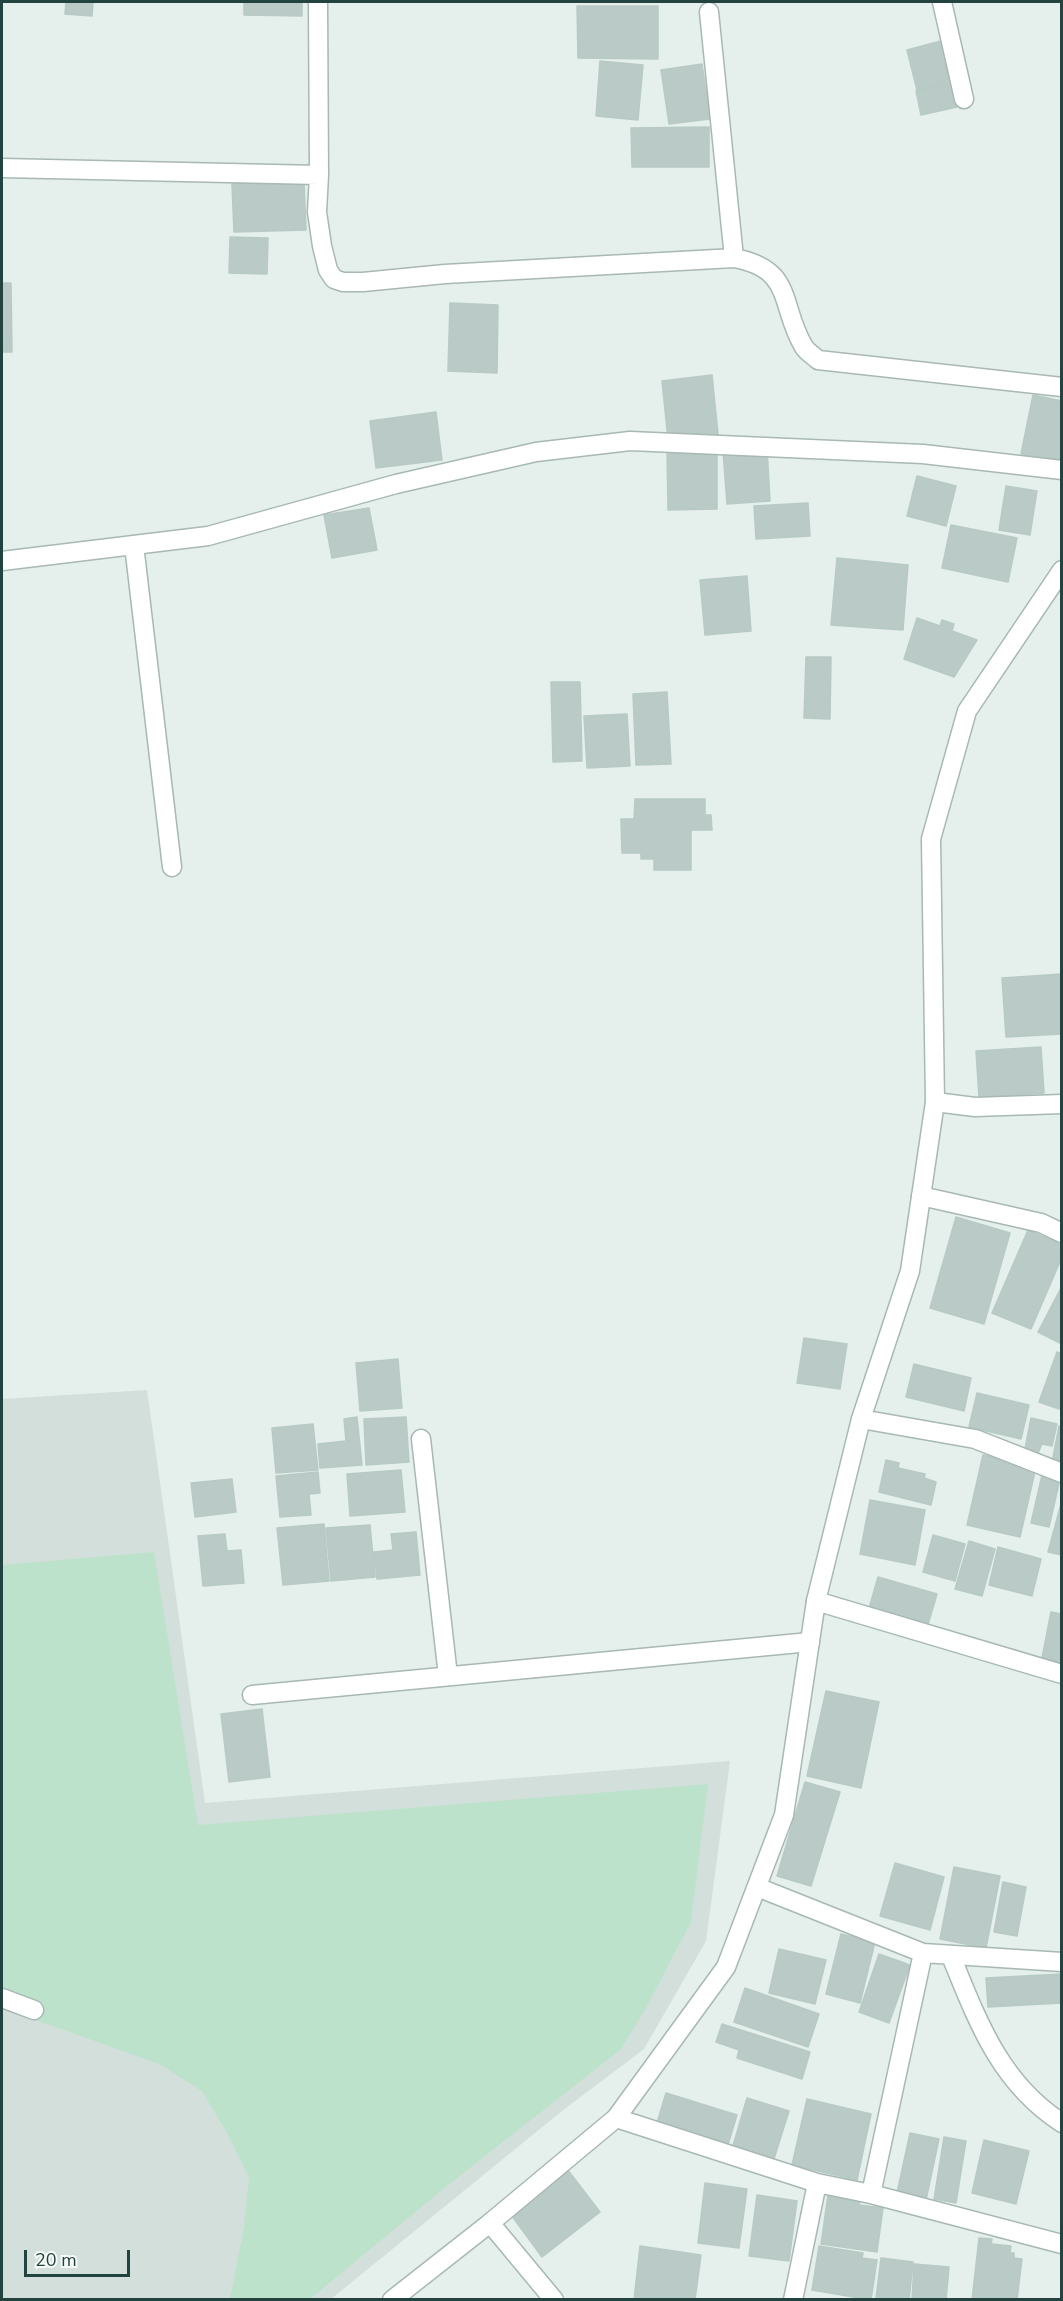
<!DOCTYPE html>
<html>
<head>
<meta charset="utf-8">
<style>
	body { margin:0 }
	#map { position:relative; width:1063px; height:2301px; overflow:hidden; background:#e5efec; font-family:"Nunito Sans",sans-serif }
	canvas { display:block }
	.frame { position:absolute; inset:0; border:3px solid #22433f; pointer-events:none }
	.scale { position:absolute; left:24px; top:2250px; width:106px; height:27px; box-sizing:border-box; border:3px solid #22433f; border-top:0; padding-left:8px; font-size:18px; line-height:21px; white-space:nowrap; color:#22433f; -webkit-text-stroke:4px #f6fbf9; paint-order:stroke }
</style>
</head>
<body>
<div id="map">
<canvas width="1063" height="2301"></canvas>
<div class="frame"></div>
<div class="scale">20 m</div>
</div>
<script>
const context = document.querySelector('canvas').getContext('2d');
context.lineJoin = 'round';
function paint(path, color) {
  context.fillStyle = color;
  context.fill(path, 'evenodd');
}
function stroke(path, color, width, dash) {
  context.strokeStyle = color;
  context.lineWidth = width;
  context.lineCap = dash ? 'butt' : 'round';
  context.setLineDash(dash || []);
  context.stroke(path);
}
paint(new Path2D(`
	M147 1390 205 1803 730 1761 706 1941 644 2049 562 2111 331 2299 2 2300V1399Z`), '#d3dfdb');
paint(new Path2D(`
	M154 1552 198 1825 708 1784 691 1922 645 2010 620 2050 448 2185 310 2299H230L244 2227 249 2177 227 2133 202 2091 159 2064 2 2008V1565Z`), '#bde2cc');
const building = new Path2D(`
	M66 2H93L92 16 65 14Z
	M244 2H302V16L244 15Z
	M577 6H658V59L578 58Z
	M941 41 952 81 917 90 907 50Z
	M600 61 643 65 638 120 596 116Z
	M702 64 710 119 669 124 661 70Z
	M951 83 957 107 921 115 916 91Z
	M709 127V167H632L631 128Z
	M304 182 306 230 234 232 232 184Z
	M230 237 268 238 267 274 229 273Z
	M2 283H11L12 352H2Z
	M450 303 498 305 497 373 448 371Z
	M712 375 718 434 668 439 662 381Z
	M1033 395 1062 401V462L1021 454Z
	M436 412 442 460 376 468 370 421Z
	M667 447H717V509L668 510Z
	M767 448 770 501 727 504 723 451Z
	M917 476 956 486 946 526 907 516Z
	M1006 486 1037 491 1030 535 999 530Z
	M808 503 810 536 756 539 754 506Z
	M369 508 377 550 332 558 324 515Z
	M951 525 1017 538 1008 582 942 568Z
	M837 558 908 565 903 630 831 625Z
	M747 576 751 631 705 635 700 580Z
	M917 618 940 626 942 620 954 624 952 631 977 640 954 677 904 659Z
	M806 657H831L830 719 804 718Z
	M551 682H580L582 761 553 762Z
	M667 692 671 764 636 765 633 694Z
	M627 714 630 766 587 768 584 716Z
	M635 799H705V815H711L712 830H691V870H654V859H641V853H622L621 819H634Z
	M1062 974V1034L1006 1037 1002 978Z
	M1041 1047 1044 1093 979 1097 976 1051Z
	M956 1217 1010 1233 984 1324 930 1308Z
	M1028 1230 1062 1245V1257L1031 1329 992 1313Z
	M1062 1286V1344L1038 1332Z
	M804 1338 847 1344 840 1389 797 1383Z
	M1057 1352 1062 1354V1410L1039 1402Z
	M398 1359 402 1408 360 1411 356 1363Z
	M914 1364 971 1378 964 1411 906 1397Z
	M977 1393 1029 1405 1021 1439 969 1427Z
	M357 1417 362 1465 320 1468 318 1444 346 1441 344 1419Z
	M406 1417 409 1462 366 1465 364 1419Z
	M1031 1418 1057 1424 1052 1446 1042 1444 1036 1458 1024 1454Z
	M313 1424 318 1470 276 1473 272 1428Z
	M1059 1426 1062 1427V1470L1051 1468Z
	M983 1455 1036 1467 1020 1537 967 1525Z
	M886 1460 899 1463 898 1468 925 1474 924 1478 936 1482 931 1505 879 1492Z
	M401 1470 405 1512 350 1516 347 1474Z
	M318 1472 320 1493 309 1494 311 1515 280 1517 276 1476Z
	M1042 1475 1060 1479 1049 1527 1031 1523Z
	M232 1479 236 1512 195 1517 191 1483Z
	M870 1500 925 1510 915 1565 860 1554Z
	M1062 1500V1555L1048 1552Z
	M324 1524 329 1581 283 1585 277 1528Z
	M370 1525 375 1577 331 1581 326 1528Z
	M416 1532 420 1575 377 1579 374 1552 393 1550 391 1534Z
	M225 1534 227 1551 241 1550 244 1583 203 1586 198 1536Z
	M933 1535 965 1544 955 1581 923 1572Z
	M969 1541 995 1549 982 1596 955 1589Z
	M998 1547 1041 1559 1032 1596 989 1585Z
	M878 1577 937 1594 927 1628 868 1612Z
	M1051 1612 1062 1614V1667L1041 1663Z
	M826 1691 879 1702 861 1788 807 1776Z
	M262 1709 270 1777 229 1782 221 1714Z
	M805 1782 840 1792 811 1886 777 1876Z
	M895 1863 944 1877 930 1930 880 1916Z
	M954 1867 1000 1876 986 1948 940 1939Z
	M1003 1882 1026 1887 1017 1936 994 1932Z
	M841 1934 875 1942 860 2003 826 1994Z
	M779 1949 826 1960 815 2004 769 1993Z
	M879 1954 910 1965 889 2023 859 2012Z
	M1062 1974V2003L988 2007 986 1978Z
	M745 1988 819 2014 808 2047 734 2022Z
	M722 2024 810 2052 802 2079 737 2058 739 2050 716 2042Z
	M666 2093 737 2115 727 2148 656 2126Z
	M747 2098 789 2111 773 2162 732 2149Z
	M807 2099 871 2114 857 2180 792 2165Z
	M910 2133 939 2139 926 2200 897 2193Z
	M944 2137 966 2141 956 2203 934 2199Z
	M984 2140 1029 2151 1016 2204 972 2193Z
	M567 2169 600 2212 542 2257 509 2212Z
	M705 2183 747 2189 739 2248 698 2243Z
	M757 2195 797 2201 789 2261 749 2256Z
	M828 2195 860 2201 859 2205 883 2208 877 2252 821 2244Z
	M979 2238 992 2239 991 2244 1011 2246 1010 2253H1014V2258L1022 2259 1017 2300H972Z
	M640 2246 701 2255 695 2300H634Z
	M819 2246 863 2253 862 2258 877 2260 871 2300 812 2290Z
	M881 2258 913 2262 909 2300 876 2298Z
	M914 2264 949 2267 946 2300H912Z`);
paint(building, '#bacac6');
stroke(building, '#b7cac4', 1.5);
const service = new Path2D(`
	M2 1998 34 2010`);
const minor = new Path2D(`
	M318 2 319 175 317 212 322 246 328 270 334 279 343 282H363L445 274 734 258C795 269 779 306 804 347 807 352 814 356 818 360L1062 387
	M942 2 964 99
	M709 12 734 258
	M2 168 319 175
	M134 545 172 867
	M2 561 208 536 396 484 536 452 630 441 923 454 1062 470
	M935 1102 975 1107 1062 1104
	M921 1196 1041 1223 1062 1233
	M861 1419 975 1439 1062 1473
	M421 1439 448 1676
	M816 1601 1062 1674
	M252 1695 810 1642
	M757 1887 923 1953 1062 1962
	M951 1956C978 2022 1000 2083 1062 2123
	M616 2118 817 2183 871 2194 1062 2244
	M871 2194 923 1953
	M490 2223 554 2300
	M793 2300 817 2183`);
const tertiary = new Path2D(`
	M392 2300 490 2223 616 2118 726 1967 784 1815 816 1601 861 1419 910 1271 935 1102 931 839 967 711 1062 570`);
stroke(service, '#a7b8b5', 21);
stroke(minor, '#a7b8b5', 21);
stroke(tertiary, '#a7b8b5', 21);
stroke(service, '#fff', 18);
stroke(minor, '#fff', 18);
stroke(tertiary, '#fff', 18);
</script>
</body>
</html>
